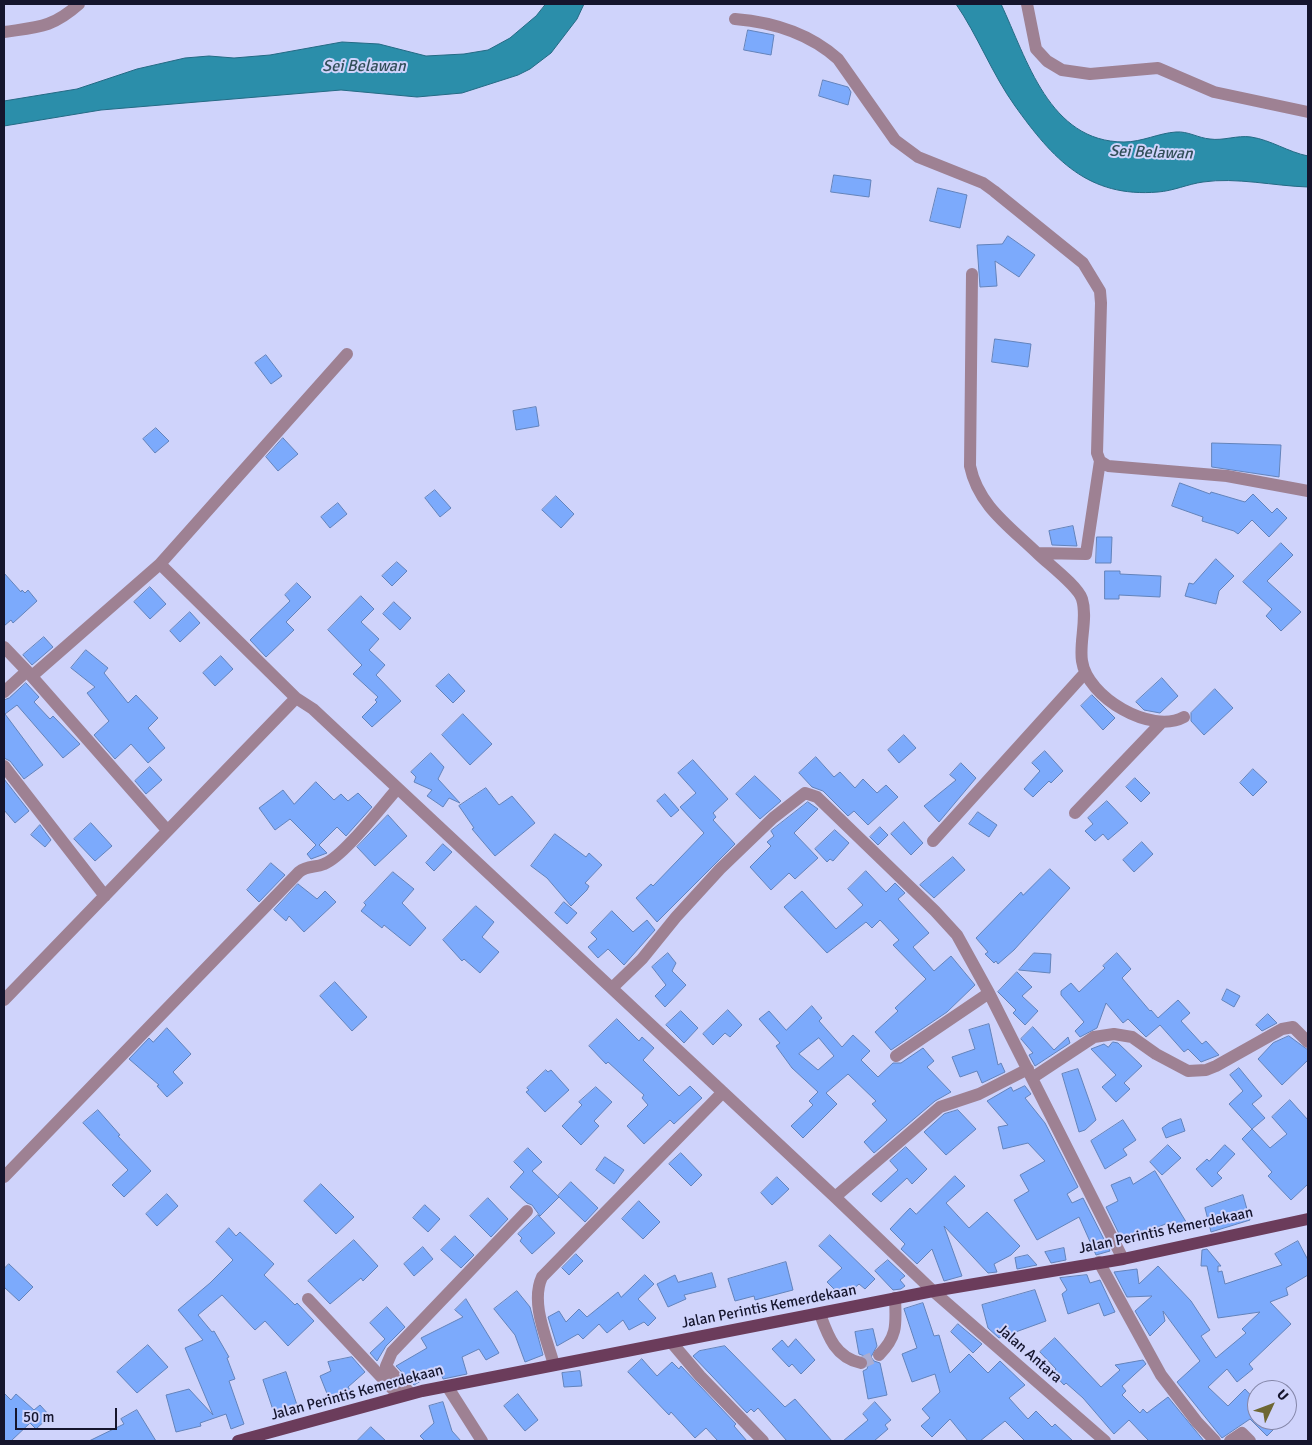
<!DOCTYPE html>
<html>
<head>
<meta charset="utf-8">
<style>
	body { margin:0 }
	#map { position:relative; width:1312px; height:1445px; overflow:hidden; background:#cfd3fb; font-family:Signika,sans-serif }
	canvas { display:block }
	.frame { position:absolute; inset:0; border:5px solid #15152d; pointer-events:none }
	.north { position:absolute; left:1247px; top:1380px; width:50px; height:50px; box-sizing:border-box; background:#cfd3fb; border:1px solid #8587a9; border-radius:50%; rotate:47deg; font-size:14px; font-weight:700; line-height:20px; text-align:center; color:#15152d }
	.north::after { content:''; display:block; margin:auto; width:18px; height:22px; background:#6e6733; clip-path:polygon(50% 0,100% 100%,50% 72%,0 100%) }
	.scale { position:absolute; left:15px; top:1408px; width:102px; height:22px; box-sizing:border-box; border:2px solid #15152d; border-top:0; padding-left:6px; font-size:15px; line-height:18px; white-space:nowrap; color:#15152d; -webkit-text-stroke:4px #cfd3fb; paint-order:stroke }
</style>
</head>
<body>
<div id="map">
<canvas width="1312" height="1445"></canvas>
<div class="frame"></div>
<div class="north">U</div>
<div class="scale">50 m</div>
</div>
<script>
const context = document.querySelector('canvas').getContext('2d');
context.lineJoin = 'round';
function paint(path, color) {
  context.fillStyle = color;
  context.fill(path, 'evenodd');
}
function stroke(path, color, width, dash) {
  context.strokeStyle = color;
  context.lineWidth = width;
  context.lineCap = dash ? 'butt' : 'round';
  context.setLineDash(dash || []);
  context.stroke(path);
}
function label(font, color, halo, rows, align = 'center') {
  context.font = font + ' Signika,sans-serif';
  context.lineWidth = 4;
  context.setLineDash([]);
  context.textBaseline = 'middle';
  context.strokeStyle = halo;
  context.fillStyle = color;
  for (const [text, x, y, turn = 0] of rows) {
    context.save();
    context.translate(x, y);
    context.rotate((+turn || 0) * Math.PI / 180);
    context.textAlign = isNaN(turn) ? turn : align;
    if (halo) context.strokeText(text, 0, 0);
    context.fillText(text, 0, 0);
    context.restore();
  }
}
const water = new Path2D(`
	M546 4H584L577 19 551 53 530 69 518 75 462 93 417 97 341 90 101 110 4 126V101L77 89 137 69 185 58 209 56 234 58 270 55 342 42 379 44 426 56 464 54 488 50 510 38 536 16Z
	M956 4H1001C1027 59 1049 142 1124 142 1142 142 1159 133 1176 132 1188 131 1198 138 1210 139 1223 141 1237 135 1251 137 1271 140 1288 152 1308 156V187C1274 186 1236 177 1203 182 1188 184 1173 191 1158 192 1088 198 1053 159 1015 106 992 74 978 36 956 4Z`);
paint(water, '#2b8eaa');
stroke(water, '#246a84', 1);
const building = new Path2D(`
	M748 30 774 35 771 55 744 50Z
	M823 80 848 87 851 92 848 105 819 96Z
	M834 175 871 180 869 197 831 192Z
	M938 188 967 195 960 228 930 221Z
	M1008 236 1035 255 1019 277 995 261 997 286 980 287 977 245 1002 244Z
	M995 339 1031 344 1028 367 992 362Z
	M266 355 282 376 271 384 255 363Z
	M536 407 539 426 516 430 513 411Z
	M156 428 169 441 155 453 143 439Z
	M283 438 298 454 278 471 266 457Z
	M1212 443 1281 445 1279 477 1212 467Z
	M1180 483 1210 494 1211 492 1245 502 1253 494 1272 513 1277 508 1287 518 1269 537 1252 520 1238 534 1234 531 1202 521 1203 517 1172 506Z
	M435 490 451 508 440 517 425 498Z
	M556 496 574 514 561 528 542 510Z
	M338 503 347 514 330 528 321 517Z
	M1073 526 1077 546 1052 545 1049 531Z
	M1097 537H1112L1111 563H1096Z
	M1281 543 1293 555 1267 581 1301 612 1281 631 1266 616 1272 609 1243 582Z
	M1216 559 1234 576 1219 591 1216 604 1185 596 1189 583 1193 584Z
	M397 562 407 571 392 586 382 576Z
	M1105 571H1120V574L1161 576 1160 597 1119 595V599H1105Z
	M4 573 21 592 22 590 25 593 28 590 37 601 13 623 11 620 4 626Z
	M297 583 311 597 286 622 294 630 266 657 250 640 290 601 285 595Z
	M150 587 166 604 150 619 134 602Z
	M361 596 374 609 361 622 379 639 369 650 385 665 376 675 401 701 372 727 362 717 377 702 375 700 378 697 353 674 362 665 328 630Z
	M394 602 411 618 400 630 383 614Z
	M190 612 200 623 180 642 170 631Z
	M44 637 53 647 32 665 23 655Z
	M86 650 108 668 104 673 128 703 136 695 158 718 148 728 165 748 148 763 131 744 115 759 94 735 109 721 87 693 95 687 71 668Z
	M221 656 233 669 215 686 203 673Z
	M449 674 465 691 453 703 436 686Z
	M1162 678 1178 696 1160 713 1144 710 1136 702Z
	M26 683 39 697 34 702 50 719 53 716 80 744 63 758 17 705 5 714 43 765 24 779 10 761 4 758V700L9 698Z
	M1215 689 1233 708 1204 735 1191 721V713Z
	M1092 695 1115 718 1103 730 1081 706Z
	M463 714 492 744 470 765 442 735Z
	M904 735 916 748 899 763 888 750Z
	M1045 751 1063 771 1051 783 1049 781 1033 797 1024 789 1040 771 1032 763Z
	M431 753 444 767 438 779 460 803 449 798 443 807 427 796 432 790 414 782 416 777 411 772Z
	M816 757 834 777 840 772 855 788 863 779 877 793 886 785 898 797 868 825 854 811 848 816 823 791 812 787 799 773Z
	M693 760 728 799 713 813 716 817 713 820 735 844 657 922 636 898 651 884 653 886 704 833 680 807 696 793 678 773Z
	M961 763 976 778 939 822 924 806 956 780 950 775Z
	M150 767 162 780 146 794 135 781Z
	M1253 769 1267 782 1253 796 1240 783Z
	M755 776 781 801 760 819 736 794Z
	M1135 778 1150 793 1141 802 1126 787Z
	M4 779 29 811 15 823 4 810Z
	M316 782 334 800 341 794 348 801 358 793 372 807 346 836 337 827 319 845 327 853 311 859 307 854 316 845 290 819 275 830 259 808 283 790 294 804Z
	M486 788 499 805 512 796 535 823 495 856 472 829 474 828 459 806Z
	M665 794 679 810 671 817 657 801Z
	M1107 801 1128 823 1108 840 1103 834 1095 841 1085 831 1093 824 1088 818Z
	M808 802 818 809 794 833 818 858 795 879 789 873 771 890 750 867 771 846 767 842 774 836 771 831Z
	M978 812 997 825 989 837 969 824Z
	M388 815 407 836 375 866 357 847Z
	M904 822 923 843 911 855 891 834Z
	M91 823 112 846 95 861 74 839Z
	M40 825 51 840 45 847 31 835Z
	M880 827 888 835 878 845 870 837Z
	M835 830 849 843 833 861 830 859 827 862 815 849Z
	M555 834 586 857 589 853 602 865 585 883 589 886 587 890 571 906 547 878 531 866Z
	M1142 842 1153 854 1134 872 1123 860Z
	M443 844 452 852 434 871 426 863Z
	M953 857 965 870 934 898 920 885Z
	M271 863 285 875 259 902 247 890Z
	M1050 869 1070 888 1014 950 998 964 996 961 994 963 985 954 988 952 976 938 1021 892 1023 895Z
	M866 871 886 892 895 883 905 893 898 899 929 933 913 947 934 971 951 956 975 985 947 1012 891 1050 875 1032 898 1011 895 1008 926 979 893 945 899 940 880 920 872 928 866 922 827 953 784 907 802 891 836 929 863 905 848 889Z
	M393 872 414 889 402 903 426 928 410 946 384 925 382 928 361 911 366 905 364 903Z
	M298 884 317 899 325 891 336 902 304 932 289 916 286 921 274 910Z
	M564 902 577 913 567 924 555 913Z
	M476 906 494 922 482 937 499 952 480 973 464 959 462 961 443 940Z
	M612 911 633 932 647 920 655 930 624 965 608 949 598 958 588 947 597 939 591 933Z
	M668 953 676 963 672 971 686 985 665 1007 655 996 666 985 652 967Z
	M1034 953 1051 954 1050 973 1019 970Z
	M1117 953 1131 969 1122 978 1150 1011 1151 1010 1158 1018 1178 1000 1190 1013 1181 1021 1202 1044 1206 1041 1219 1055 1201 1062 1188 1049 1184 1052 1160 1025 1146 1037 1128 1019 1123 1023 1106 1003 1097 1028 1080 1037 1075 1031 1084 1022 1061 995V991L1071 983 1079 992 1105 968 1103 966Z
	M1017 972 1032 987 1022 996 1038 1011 1025 1025 1013 1013 1016 1010 998 992Z
	M335 982 367 1017 352 1031 320 996Z
	M1227 989 1240 996 1234 1007 1222 1000Z
	M812 1006 822 1018 819 1021 842 1047 853 1035 870 1051 861 1060 878 1077 893 1063H901L923 1048 934 1061 927 1067 951 1092 935 1101 874 1153 864 1142 887 1120 872 1104 876 1101 848 1074 826 1093 837 1104 803 1138 791 1126 813 1105 809 1101 818 1092 792 1068 776 1046 780 1043 759 1019 769 1011 786 1030ZM819 1038 834 1056 818 1070 799 1054Z
	M728 1010 742 1025 730 1037 725 1033 713 1045 703 1034Z
	M681 1011 698 1028 684 1043 666 1025Z
	M1268 1014 1277 1023 1262 1031 1256 1025Z
	M617 1019 639 1041 642 1037 654 1048 643 1060 679 1096 690 1086 702 1098 674 1124 670 1120 644 1144 627 1126 648 1105 642 1098 644 1095 608 1062 606 1064 589 1046Z
	M989 1024 998 1065 1001 1063 1005 1072 982 1083 977 1071 960 1077 952 1057 975 1049 969 1030Z
	M1033 1027 1054 1050 1068 1037 1070 1043 1035 1066 1029 1055 1033 1053 1021 1039Z
	M167 1028 191 1054 173 1072 183 1083 167 1097 157 1086 159 1085 129 1059 149 1038 153 1042Z
	M1289 1036 1308 1050V1060L1282 1085 1258 1059 1273 1043Z
	M1113 1042 1118 1043 1142 1066 1124 1083 1130 1089 1116 1102 1102 1087 1116 1075 1091 1049 1104 1044 1108 1047Z
	M1239 1068 1262 1096 1252 1104 1265 1118 1252 1129 1229 1104 1243 1091 1230 1075Z
	M1078 1069 1096 1120 1085 1130 1079 1132 1062 1074Z
	M546 1070 548 1072 551 1070 569 1090 545 1112 526 1092 529 1090 527 1088Z
	M1025 1086 1031 1094 1025 1098 1045 1123 1078 1187 1067 1194 1072 1203 1083 1198 1110 1251 1096 1255 1079 1217 1037 1240 1014 1200 1029 1191 1020 1175 1045 1161 1028 1143 1003 1149 998 1127 1008 1125 987 1101 1011 1087 1013 1091Z
	M596 1087 612 1102 594 1121 599 1126 581 1145 562 1126 582 1105 579 1102Z
	M1290 1100 1308 1120V1184L1291 1200 1268 1176 1272 1172 1242 1139 1252 1129 1270 1148 1287 1134 1272 1117Z
	M98 1110 120 1135 118 1136 151 1171 124 1197 112 1185 128 1170 83 1123Z
	M958 1110 976 1129 946 1155 924 1132 944 1114Z
	M1181 1119 1185 1131 1166 1138 1162 1128 1169 1123Z
	M1123 1120 1136 1140 1123 1149 1127 1155 1105 1169 1091 1141Z
	M1168 1145 1181 1158 1162 1175 1150 1162Z
	M1225 1145 1235 1154 1217 1173 1222 1178 1212 1187 1196 1169 1207 1159 1209 1161Z
	M906 1147 927 1169 912 1184 907 1178 881 1202 872 1194 898 1170 890 1161Z
	M528 1148 542 1162 532 1171 559 1197 540 1216 532 1205 527 1203 510 1187 524 1172 514 1162Z
	M681 1153 702 1175 691 1186 669 1164Z
	M605 1157 624 1170 614 1184 596 1170Z
	M1155 1171 1188 1225 1179 1233 1170 1222 1123 1242 1106 1207 1118 1201 1111 1185 1130 1177 1133 1184Z
	M955 1176 965 1186 946 1203 969 1228 987 1212 1020 1246 1011 1255 994 1264 997 1272 988 1273 944 1226 962 1276 944 1281 932 1249 917 1264 901 1249 905 1244 890 1229 910 1208 916 1214Z
	M777 1177 789 1189 772 1205 761 1193Z
	M571 1182 598 1208 585 1222 558 1196Z
	M321 1184 354 1217 336 1234 304 1201Z
	M167 1194 178 1206 157 1226 146 1214Z
	M1243 1195 1250 1220 1211 1232 1205 1208Z
	M488 1198 508 1219 491 1237 470 1216Z
	M639 1201 660 1222 643 1239 622 1219Z
	M425 1205 440 1219 428 1232 413 1218Z
	M538 1215 555 1233 532 1254 520 1241 522 1238 518 1234Z
	M229 1228 236 1236 240 1232 274 1264 264 1275 295 1305 297 1303 314 1321 288 1346 265 1321 255 1330 222 1295 198 1315 212 1332 214 1331 229 1357 227 1358 235 1379 229 1381 244 1424 231 1429 226 1414 200 1423 201 1426 176 1432 166 1395 189 1389 213 1415 185 1348 203 1340 178 1310 210 1283 233 1260 216 1242Z
	M830 1235 875 1279 865 1289 859 1284 843 1298 827 1282 842 1268 819 1246Z
	M455 1236 474 1255 461 1268 441 1250Z
	M354 1240 378 1266 363 1281 361 1278 330 1304 308 1281Z
	M1298 1241 1308 1260V1275L1286 1288 1288 1295 1270 1302 1291 1324 1249 1364 1253 1369 1237 1382 1227 1369 1208 1387 1228 1406 1245 1389 1257 1402V1420H1283L1267 1436 1250 1419 1222 1438 1177 1382 1200 1361 1163 1311 1165 1321 1150 1336 1135 1311 1152 1296 1127 1297 1114 1272 1137 1269 1139 1284 1158 1266 1191 1301 1210 1330 1201 1336 1216 1358 1246 1333 1242 1329 1260 1312 1218 1318 1207 1266H1201L1202 1250 1207 1249 1221 1266H1218V1272L1222 1271 1225 1284 1282 1265 1275 1254Z
	M423 1247 433 1259 414 1276 404 1264Z
	M1064 1248 1066 1260 1051 1263 1045 1252Z
	M576 1254 583 1261 569 1275 562 1268Z
	M1028 1255 1037 1265 1017 1269 1015 1258Z
	M888 1260 905 1276 900 1280 905 1286 901 1289 893 1290 875 1271Z
	M786 1262 793 1290 755 1300 754 1296 735 1301 728 1279Z
	M9 1264 33 1287 19 1301 4 1287V1269Z
	M712 1273 716 1287 684 1295 686 1299 668 1307 657 1284 675 1275 678 1282Z
	M645 1275 654 1284 638 1299 656 1318 648 1326 644 1322 629 1330 623 1320 607 1333 599 1324 583 1339 578 1334 557 1346 548 1317 559 1311 566 1322 579 1309 587 1317 618 1292 621 1297Z
	M1087 1275 1090 1283 1100 1280 1115 1312 1104 1316 1099 1303 1068 1314 1062 1294 1067 1290 1060 1278Z
	M1035 1290 1046 1321 999 1338 988 1328 982 1305Z
	M517 1291 530 1307 543 1355 525 1362 515 1335 494 1309Z
	M466 1299 499 1353 486 1360 479 1349 462 1357 467 1374 443 1379 440 1370 414 1385 396 1366 427 1348 421 1338 463 1317 455 1310Z
	M923 1303 934 1336 939 1335 950 1373 969 1354 988 1373 1000 1361 1025 1385 1009 1398 1028 1419 1036 1411 1052 1427 1055 1424 1073 1441H1025L1005 1421 980 1441H968L950 1419 932 1437 921 1426 930 1418 922 1409 940 1392 935 1374 912 1382 902 1354 917 1348 904 1309Z
	M387 1307 405 1327 386 1346 377 1361 370 1353 385 1339 370 1323Z
	M958 1324 982 1344 973 1353 951 1332Z
	M873 1329 877 1346 871 1357 874 1361 880 1363 887 1395 868 1399 863 1371 867 1369 869 1362 867 1357 859 1354 855 1332Z
	M1055 1338 1101 1387 1120 1370 1115 1365 1143 1360 1146 1364 1122 1386 1126 1391 1122 1395 1140 1413 1143 1409 1147 1413 1168 1397 1204 1441H1149L1129 1420 1114 1434 1083 1398 1066 1383 1064 1385 1053 1373 1056 1369 1040 1352Z
	M796 1339 815 1360 801 1374 792 1364 789 1367 772 1349 782 1340 788 1347Z
	M148 1345 168 1367 137 1393 117 1372Z
	M725 1346 785 1407 795 1399 832 1441H787L758 1408 754 1412 751 1409 747 1413 693 1356 699 1351Z
	M352 1357 365 1372 348 1387 353 1394 330 1401 320 1376 331 1371 328 1362Z
	M642 1359 657 1376 672 1362 679 1369 681 1366 736 1424 734 1426 747 1441H718L706 1428 695 1438 671 1412 669 1415 628 1372Z
	M580 1371 582 1386 564 1387 562 1373Z
	M286 1372 297 1405 274 1413 263 1380Z
	M4 1393 11 1400 16 1394 34 1410 40 1405 50 1416 36 1429 30 1423 11 1441H4Z
	M518 1394 538 1420 525 1431 504 1406Z
	M443 1402 452 1431 461 1441H425L420 1436 434 1423 429 1406Z
	M875 1402 891 1420 885 1425 888 1429 874 1441H843L868 1420 863 1414Z
	M137 1410 156 1441H89L124 1424 121 1419Z
	M371 1427 386 1441H357Z`);
paint(building, '#7caafc');
stroke(building, '#6383bb', 1);
stroke(new Path2D(`
	M861 1363 879 1355`), '#aaadd2', 12, [12, 6]);
stroke(new Path2D(`
	M1027 4 1036 49 1047 61 1062 70 1090 74 1158 68 1214 92 1308 112
	M735 19C772 22 809 33 838 59L895 140 918 157 983 183 994 191 1083 263 1100 291 1101 303 1097 453 1100 461 1108 466 1227 476 1308 491
	M4 32C38 27 52 28 79 4
	M972 274 970 466C978 505 1009 526 1037 553L1086 554 1100 461
	M1037 553C1047 563 1078 586 1082 599 1088 618 1079 642 1082 661 1087 697 1151 735 1184 717
	M160 564 296 698 313 709 835 1197 933 1291 1105 1441
	M4 647 27 671 167 830
	M32 676 160 564 347 354
	M4 692 27 671
	M4 766 105 896
	M1075 813 1161 723
	M933 841 1085 673
	M612 988 642 959 676 917 720 869 773 818 805 793 817 797 935 911 957 935 989 993 1123 1259
	M4 1000 296 698
	M896 1056 989 993
	M1032 1078 1094 1037 1114 1034 1132 1037 1156 1054 1188 1071 1206 1070 1216 1066 1282 1029 1293 1027 1308 1042
	M4 1177 299 872C308 865 315 868 324 864 343 857 382 806 397 789
	M835 1197 940 1107 979 1094 1028 1069
	M1099 1262 1161 1375 1197 1422 1215 1441
	M308 1299 399 1396
	M820 1314C828 1336 835 1357 861 1363
	M672 1343 700 1376 763 1441
	M879 1355C898 1336 896 1324 895 1298
	M554 1365C547 1339 530 1303 542 1277L723 1092
	M447 1386 482 1441
	M410 1393 386 1366 392 1352 527 1211
	M1230 1441 1242 1433 1250 1441`), '#9e8193', 12);
stroke(new Path2D(`
	M238 1441 422 1391 933 1291 1123 1259 1308 1219`), '#6b3c5b', 12);
label('15px', '#15152d', '#cfd3fb', [
	["Jalan Perintis Kemerdekaan",1166,1231,-12],
	["Jalan Perintis Kemerdekaan",769,1307,-11],
	["Jalan Antara",1029,1354,41],
	["Jalan Perintis Kemerdekaan",357,1393,-15]
]);
label('italic 16px', '#324f59', '#cfd3fb', [
	["Sei Belawan",364,67],
	["Sei Belawan",1151,153,2]
]);
</script>
</body>
</html>
